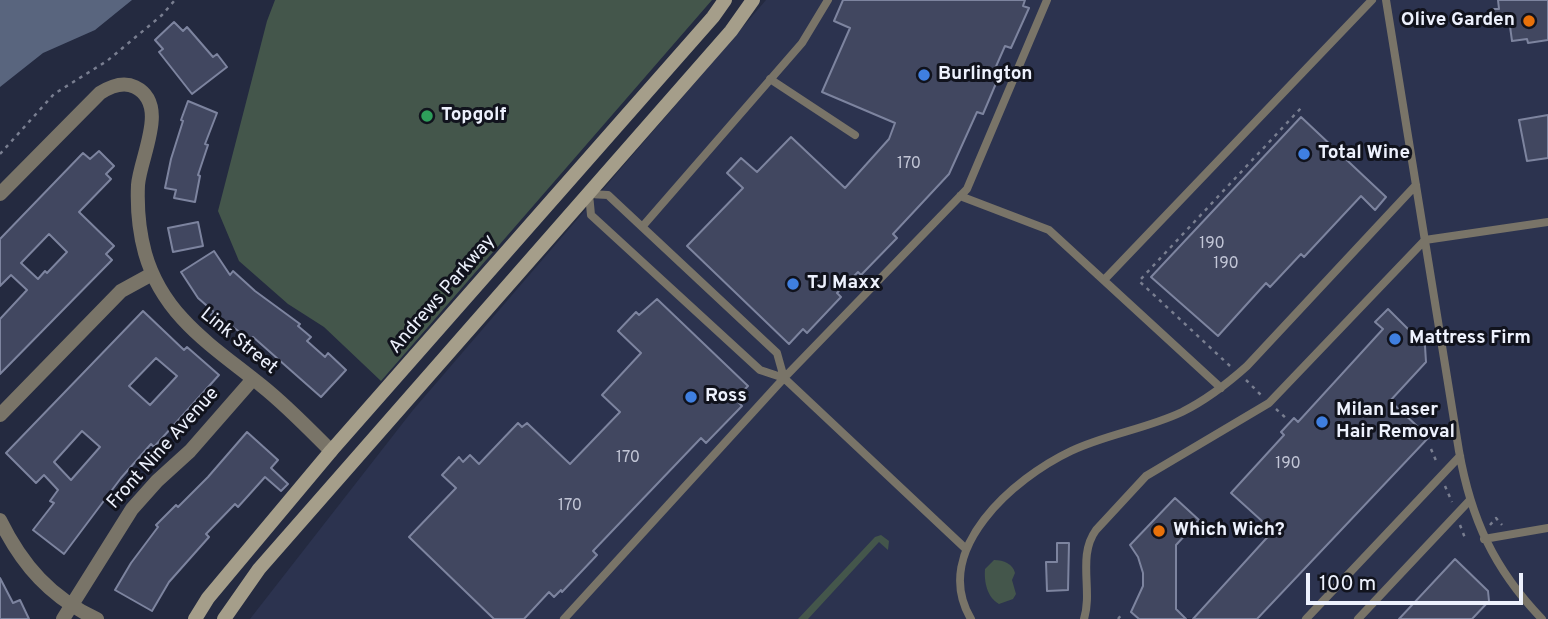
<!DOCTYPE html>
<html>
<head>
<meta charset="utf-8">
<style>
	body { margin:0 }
	#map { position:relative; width:1548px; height:619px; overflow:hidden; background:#242a40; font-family:Overpass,sans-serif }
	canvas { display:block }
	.scale { position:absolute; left:1306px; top:573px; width:217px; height:32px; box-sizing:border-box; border:4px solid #edf1fd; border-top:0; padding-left:9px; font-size:21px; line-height:24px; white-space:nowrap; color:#edf1fd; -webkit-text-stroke:5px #11131d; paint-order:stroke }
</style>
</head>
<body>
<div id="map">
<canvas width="1548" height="619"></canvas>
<div class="scale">100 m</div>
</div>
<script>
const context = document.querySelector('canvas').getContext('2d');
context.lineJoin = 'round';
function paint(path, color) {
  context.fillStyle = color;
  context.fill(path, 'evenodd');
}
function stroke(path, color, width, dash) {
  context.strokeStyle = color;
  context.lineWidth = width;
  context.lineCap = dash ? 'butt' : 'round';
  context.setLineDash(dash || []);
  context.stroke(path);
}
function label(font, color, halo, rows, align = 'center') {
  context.font = font + ' Overpass,sans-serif';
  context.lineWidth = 6;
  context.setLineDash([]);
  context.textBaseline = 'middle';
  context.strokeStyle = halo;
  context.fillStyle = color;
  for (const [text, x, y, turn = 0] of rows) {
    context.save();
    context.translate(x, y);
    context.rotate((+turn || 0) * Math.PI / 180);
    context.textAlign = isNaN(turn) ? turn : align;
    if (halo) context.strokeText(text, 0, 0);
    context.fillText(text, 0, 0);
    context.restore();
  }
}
paint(new Path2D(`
	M766 0H1548V619H250L413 410Z`), '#2c334f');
paint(new Path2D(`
	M275 0H712L381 381 324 327 288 304 239 261 218 211 267 21Z
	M881 535 889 541 888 550 879 542 808 619H798L875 537Z
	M994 560C1004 560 1013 564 1015 573L1012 580 1016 594 1013 599 999 604C987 597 984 582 985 569Z`), '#44564b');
paint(new Path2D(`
	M0 0H132L95 30 43 53 0 87Z`), '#59657e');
const building = new Path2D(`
	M843 0H1025L1023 6 1029 8 1011 48 1005 46 994 71 1000 74 983 114 977 112 949 174 893 234 897 238 861 275 858 272 837 293 841 297 807 333 803 329 789 344 687 246 743 188 727 173 741 158 757 172 791 137 845 188 889 139 895 123 822 92 850 28 834 21Z
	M1498 0H1548V40L1528 43 1527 39 1512 41 1509 19 1494 21 1493 9H1499Z
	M174 22 183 31 187 27 213 57 217 54 227 67 192 94 159 52 163 49 155 40Z
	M188 101 217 113 205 144 208 145 198 175 200 176 195 202 174 198 176 190 165 188 171 159 183 121 181 120Z
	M1548 115V158L1527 161 1519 120Z
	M1301 117 1386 197 1375 210 1361 196 1304 257 1301 254 1270 287 1266 283 1218 336 1151 277Z
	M99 151 114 166 106 174 111 179 79 212 114 246 106 254 112 260 0 374V319L27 290 11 275 0 286V239L83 153 90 159ZM49 234 67 252 47 273 45 271 38 279 21 263Z
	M198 222 203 246 173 252 168 228Z
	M214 251 230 275 233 271 255 291 300 324 298 326 311 337 307 341 325 357 328 353 346 370 321 397 253 337 251 340 223 320 220 323 211 315 214 312 198 298 181 272Z
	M657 299 748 386 735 399 742 406 706 443 701 438 593 551 597 555 562 592 561 590 554 597 549 592 524 619H494L409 537 456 488 442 475 459 457 463 462 470 455 479 464 518 423 522 427 527 423 570 464 620 412 602 395 641 353 618 331 636 312 639 315Z
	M1388 309 1425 346 1426 362 1390 401 1429 437 1257 619H1193L1273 531 1231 493 1284 435 1281 432 1294 418 1298 422 1383 329 1375 322Z
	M143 311 184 350 187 347 219 375 154 447 151 444 121 478 64 554 33 530 54 503 50 501 58 490 44 475 36 483 6 453ZM156 358 177 376 150 405 129 386ZM82 431 100 447 71 480 54 462Z
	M247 432 278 460 271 468 288 484 281 491 265 477 238 507 235 504 206 534 209 537 169 582 152 611 115 590 131 563 158 527 156 525 176 505 178 507 208 477Z
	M1175 498 1199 520 1176 545V609L1186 619H1139L1131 612 1143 586V573L1138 557 1130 545Z
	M1057 543H1069L1068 590 1047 591 1046 562H1057Z
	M1455 559 1488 591 1489 601 1472 619H1399Z
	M0 578 13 603 20 600 29 619H0Z`);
paint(building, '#414760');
stroke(building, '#7d849f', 2);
stroke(new Path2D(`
	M0 154 54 94 107 61 162 15 175 0
	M1230 366 1139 281 1301 108
	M1246 380 1261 395
	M1276 409 1287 419
	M1431 449 1437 463
	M1445 486 1452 502
	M1460 525 1465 538
	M1490 525 1496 518 1502 525
	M1118 619 1122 614`), '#797e90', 2.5, [3.5, 5]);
stroke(new Path2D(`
	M1386 0 1459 451C1471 519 1494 569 1542 619
	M770 79 855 135
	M960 196 1049 230 1221 388
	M642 227 802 43 828 0
	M1104 280 1372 0
	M784 378 777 353 608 195 589 194 591 215 760 370 784 378 966 549
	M1484 539 1548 528
	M564 619 784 378 967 189 1047 0
	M971 619C930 550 1014 478 1071 451 1107 434 1146 429 1182 412 1206 400 1227 384 1247 366L1416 185
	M1084 619C1093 590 1077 556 1096 530L1146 476 1269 403 1425 240 1548 222
	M1306 619 1460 456
	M1358 619 1470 500`), '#797468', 8);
stroke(new Path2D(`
	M0 194 100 93C111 86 123 81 135 87 170 104 140 157 138 185 137 208 139 231 145 253 163 317 214 347 262 386 287 406 309 429 331 451
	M0 415 121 291 152 274
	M0 520C22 565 51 598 97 619
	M63 619 132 509 157 481 190 451 253 379`), '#797468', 14);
stroke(new Path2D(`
	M195 619 208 598 331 451 713 17 725 0
	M224 619 259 569 731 31 753 0`), '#a59e8a', 14);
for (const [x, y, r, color] of [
	[1529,21,7,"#e8710a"],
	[924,75,7,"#3f7fe0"],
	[427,116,7,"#2e9e5b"],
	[1304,154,7,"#3f7fe0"],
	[793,284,7,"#3f7fe0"],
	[1395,339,7,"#3f7fe0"],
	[691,397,7,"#3f7fe0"],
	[1322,422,7,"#3f7fe0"],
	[1159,531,7,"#e8710a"]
]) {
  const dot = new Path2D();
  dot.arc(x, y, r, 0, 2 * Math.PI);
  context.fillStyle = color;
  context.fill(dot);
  stroke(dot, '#11131d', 2.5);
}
label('16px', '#c2c6d6', null, [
	["170",909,165],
	["190",1212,245],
	["190",1226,265],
	["170",628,459],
	["190",1288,465],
	["170",570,507]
]);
label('bold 19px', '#edf1fd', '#11131d', [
	["Olive Garden",1515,21,"right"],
	["Burlington",938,75],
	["Topgolf",441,116],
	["Total Wine",1318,154],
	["TJ Maxx",807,284],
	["Mattress Firm",1409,339],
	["Ross",705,397],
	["Milan Laser",1336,411],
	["Hair Removal",1336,433],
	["Which Wich?",1173,531]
], 'left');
label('19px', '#edf1fd', '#11131d', [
	["Andrews Parkway",443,295,-49],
	["Link Street",238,342,39],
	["Front Nine Avenue",164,449,-48]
]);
</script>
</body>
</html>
